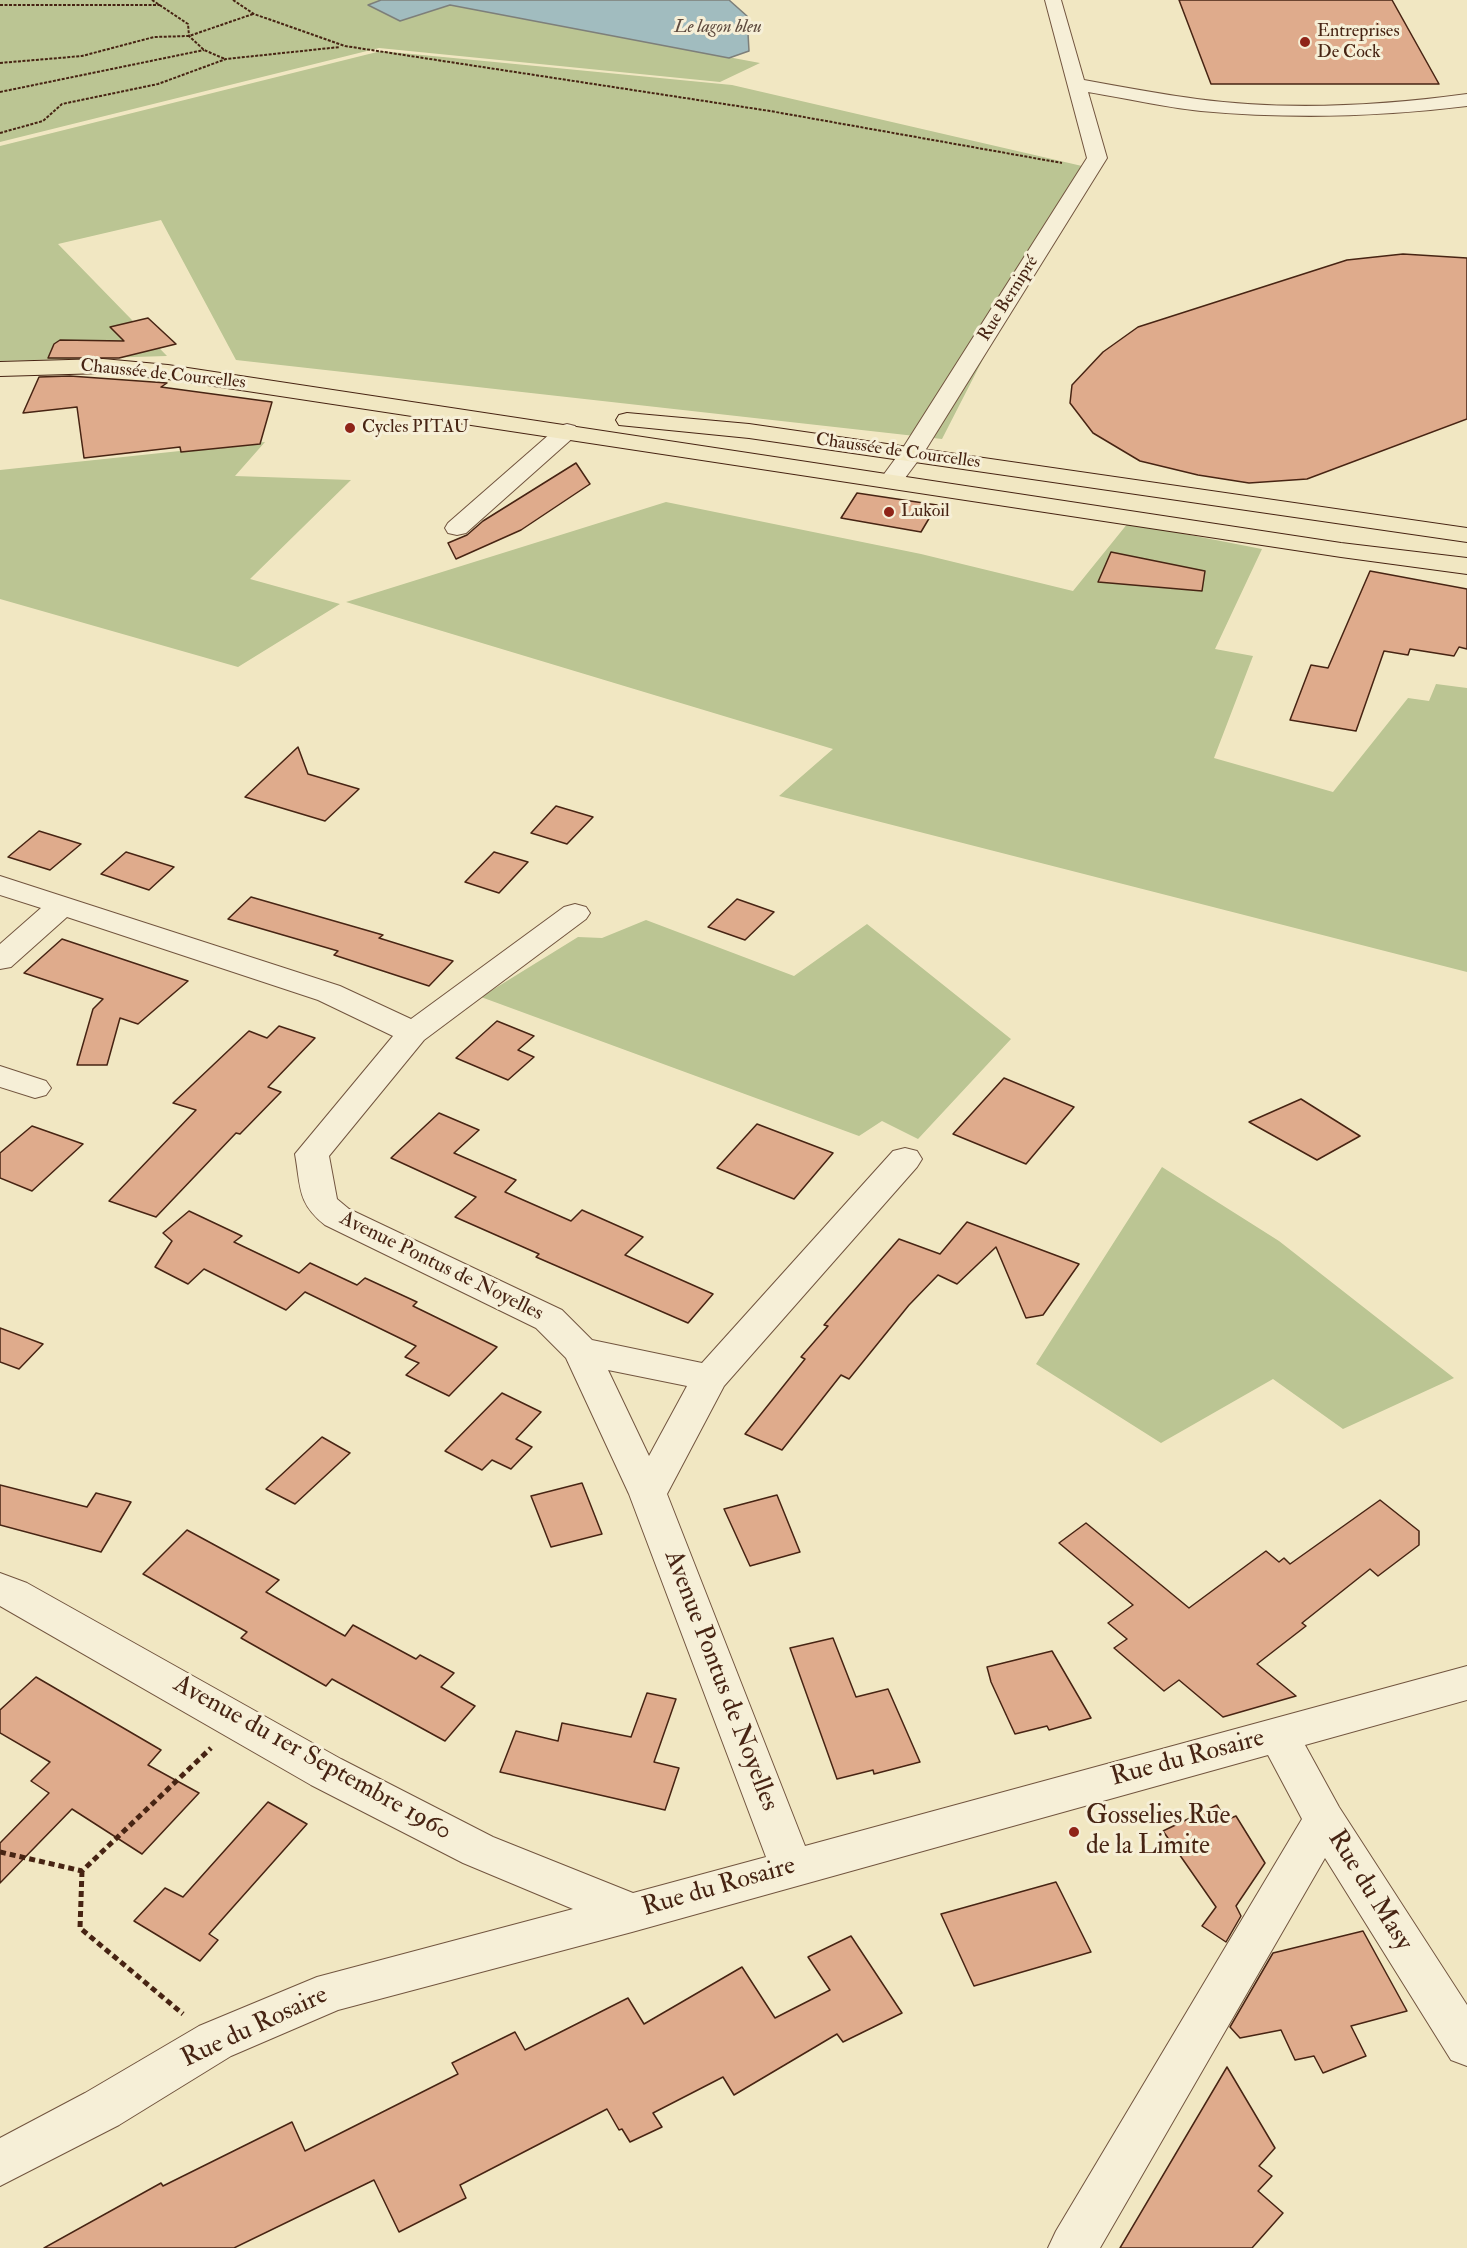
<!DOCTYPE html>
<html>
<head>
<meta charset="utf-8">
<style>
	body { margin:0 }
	canvas { display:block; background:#f1e7c2 }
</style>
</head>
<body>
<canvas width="1467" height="2248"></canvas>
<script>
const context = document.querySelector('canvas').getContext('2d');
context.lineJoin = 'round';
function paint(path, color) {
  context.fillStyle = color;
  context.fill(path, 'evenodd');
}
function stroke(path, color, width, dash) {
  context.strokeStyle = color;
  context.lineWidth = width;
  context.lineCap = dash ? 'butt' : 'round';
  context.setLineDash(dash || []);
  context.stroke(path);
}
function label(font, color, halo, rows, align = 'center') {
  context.font = font + ' "IM FELL Double Pica",serif';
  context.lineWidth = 6;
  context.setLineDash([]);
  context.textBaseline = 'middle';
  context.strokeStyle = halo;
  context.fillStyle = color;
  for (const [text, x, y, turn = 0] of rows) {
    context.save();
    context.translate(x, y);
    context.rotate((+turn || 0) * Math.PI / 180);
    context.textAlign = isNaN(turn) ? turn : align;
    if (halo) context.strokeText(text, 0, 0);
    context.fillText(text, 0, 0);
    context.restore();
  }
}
paint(new Path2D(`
	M0 0H381L368 5 400 21 450 5 760 63 720 82 379 48 0 142Z
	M381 51 732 85 1082 166 942 439 236 360 161 220 58 244 167 356 0 361V146Z
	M265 442 235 476 351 480 250 579 340 604 238 667 0 599V470Z
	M666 502 921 554 1073 591 1128 523 1262 549 1215 649 1253 656 1214 758 1333 792 1408 698 1429 701 1436 684 1467 688V972L779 796 833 749 346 602Z
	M646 920 794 976 867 924 1011 1039 918 1139 882 1121 859 1136 481 997 578 937 602 938Z
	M1162 1167 1279 1241 1454 1378 1343 1429 1273 1379 1161 1443 1036 1364Z`), '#bbc593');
const water = new Path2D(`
	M381 0H729L747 16 749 51 729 58 450 5 400 21 368 5Z`);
paint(water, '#a1bcbf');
stroke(water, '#7d7f7a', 1.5);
const building = new Path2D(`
	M1179 0H1392L1439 84H1211Z
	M1403 254 1467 258V419L1307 479 1249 483 1198 475 1140 461 1093 433 1070 403 1072 385 1103 352 1138 327 1347 260Z
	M148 318 176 344 119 358H48L54 344 60 340 124 341 110 327Z
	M70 376 167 383 161 387 272 402 260 444 181 452 180 447 84 458 77 407 23 413 39 377Z
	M576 463 590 484 521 530 456 559 448 543 467 535 483 521Z
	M857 493 937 505 921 532 841 518Z
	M1111 552 1205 571 1202 591 1098 582Z
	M1370 571 1467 589V649L1459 647 1454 656 1410 649 1408 655 1384 651 1356 731 1290 720 1311 665 1328 668Z
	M298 747 308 774 359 789 325 821 245 797Z
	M556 806 593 817 567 844 531 833Z
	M39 831 81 844 50 870 8 857Z
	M126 852 174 867 149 890 101 874Z
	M494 852 528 862 499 893 465 882Z
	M251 897 383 935 379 938 453 961 429 986 334 955 338 951 228 919Z
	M737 899 774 912 745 940 708 927Z
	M62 939 188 981 138 1024 120 1018 107 1065H77L93 1009 103 999 24 973Z
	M497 1021 534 1036 518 1050 534 1057 508 1080 456 1058Z
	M279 1026 315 1038 268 1087 281 1092 240 1134 236 1133 156 1217 109 1201 196 1110 173 1103 249 1031 267 1038Z
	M1004 1078 1074 1107 1026 1164 953 1134Z
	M1301 1099 1360 1136 1317 1160 1249 1122Z
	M439 1113 479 1130 454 1153 516 1180 505 1192 571 1221 582 1210 643 1237 625 1255 713 1294 688 1323 536 1257 539 1254 455 1217 476 1197 391 1158Z
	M757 1124 833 1153 794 1199 717 1168Z
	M32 1126 83 1144 32 1191 0 1178V1153Z
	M189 1211 242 1236 234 1242 299 1273 310 1263 357 1285 365 1278 417 1302 413 1306 497 1347 449 1396 406 1375 419 1363 405 1357 416 1346 305 1292 286 1310 204 1269 188 1284 155 1267 172 1241 163 1233Z
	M967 1222 1079 1264 1043 1315 1026 1318 996 1247 957 1284 938 1275 909 1305 849 1379 841 1375 782 1450 745 1434 805 1359 801 1357 828 1326 824 1325 899 1239 940 1254Z
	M0 1328 43 1344 19 1369 0 1362Z
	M502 1393 541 1412 516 1439 532 1447 511 1469 492 1460 482 1470 445 1451Z
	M322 1437 350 1453 295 1504 266 1489Z
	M582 1483 602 1534 551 1547 531 1496Z
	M0 1485 87 1507 96 1493 131 1502 101 1552 0 1525Z
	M777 1495 800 1552 750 1566 724 1509Z
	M1380 1500 1419 1531V1545L1378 1576 1370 1569 1302 1623 1306 1626 1257 1664 1296 1696 1223 1717 1179 1680 1164 1691 1114 1648 1127 1639 1108 1623 1133 1605 1059 1543 1086 1523 1189 1608 1266 1551 1279 1562 1284 1558 1290 1564Z
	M187 1530 279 1580 266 1592 345 1636 353 1625 416 1659 420 1655 454 1673 441 1687 475 1706 445 1741 332 1679 326 1686 241 1638 247 1632 143 1574Z
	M833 1638 856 1697 888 1689 920 1762 874 1774 873 1770 837 1779 790 1648Z
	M1052 1651 1091 1718 1049 1730 1047 1726 1015 1734 991 1682 987 1667Z
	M36 1677 161 1750 148 1765 199 1793 142 1854 72 1809 0 1883V1843L49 1793 31 1781 50 1762 0 1733V1710Z
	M647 1693 676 1699 654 1762 679 1768 665 1810 500 1772 516 1731 558 1741 562 1723 631 1737Z
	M268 1802 307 1824 209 1934 218 1940 200 1961 134 1921 165 1888 183 1897Z
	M1217 1805 1226 1820 1236 1816 1265 1863 1236 1906 1241 1916 1226 1942 1202 1926 1216 1907 1163 1831Z
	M1056 1882 1091 1952 974 1986 941 1914Z
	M1363 1931 1407 2011 1351 2026 1366 2056 1323 2073 1314 2056 1295 2060 1281 2030 1240 2038 1230 2027 1273 1953Z
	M851 1936 902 2013 843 2042 837 2034 734 2095 723 2077 653 2113 662 2127 630 2142 622 2129 619 2130 607 2109 460 2185 466 2198 399 2232 374 2180 234 2248H44L161 2183 163 2186 292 2122 305 2151 458 2074 452 2063 515 2032 525 2050 628 1998 644 2024 742 1967 775 2018 830 1990 808 1957Z
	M1227 2067 1275 2148 1259 2166 1272 2176 1258 2191 1283 2213 1252 2248H1120Z`);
paint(building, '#dfab8c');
stroke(building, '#472413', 1.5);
const minor = new Path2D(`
	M1045 0H1061L1084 80C1122 87 1160 94 1197 99 1286 111 1379 106 1467 94V106C1379 117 1290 119 1201 111 1163 107 1125 98 1088 92L1107 158 923 454 899 486H883L879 481 901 451 1087 158Z
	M567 424 575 426 579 431 575 436 466 533 457 535 448 533 445 528 448 523 559 426Z
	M0 876 340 986 411 1019 564 907 575 904 586 907 590 913 586 919 424 1040 329 1156 337 1199 349 1209 562 1310 592 1340 702 1363 893 1151 905 1148 917 1151 922 1159 917 1167 724 1386 667 1494 805 1846 1467 1666V1700L1305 1745 1339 1807 1467 2005V2066L1451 2060 1325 1858 1100 2248H1048L1056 2231 1302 1819 1268 1755 632 1932 338 2010 231 2056 119 2125 0 2186V2138L85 2093 199 2026 317 1977 573 1909 463 1863 311 1785 0 1606V1573L27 1583 341 1759 493 1837 633 1893 766 1857 629 1494 566 1358 536 1328 325 1225C297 1203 301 1187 295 1154L393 1036 318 1000 67 917 11 967 0 969V944L41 908 0 895ZM608 1370 687 1386 649 1456Z
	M0 1066 46 1081 51 1088 46 1095 35 1098 0 1087Z`);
const major = new Path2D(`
	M103 359 168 365 1341 543 1467 558V574L1341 557 168 379 103 373 0 376V362Z
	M627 413 749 424 1467 528V542L749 438 619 425 616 420 619 415Z`);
stroke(minor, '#72553f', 2);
stroke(major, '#472413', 2);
stroke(new Path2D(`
	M152 0 188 24 189 36 204 50 225 59
	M233 0 254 14 345 46 770 111 1062 163
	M0 5H160
	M0 63 82 56 154 37 189 36 253 14
	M0 92 204 50
	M0 133 43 121 62 104 158 84 226 59 340 47`), '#472413', 2, [3, 1.5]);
stroke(new Path2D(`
	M0 1852 82 1871 211 1748
	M82 1871 80 1928 183 2014`), '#472413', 5, [6, 4]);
paint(minor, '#f6efd7');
paint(major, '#f1e7c2');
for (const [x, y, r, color] of [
	[1305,42,6,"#8f2418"],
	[350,428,6,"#8f2418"],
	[889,512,6,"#8f2418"],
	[1074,1832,6,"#8f2418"]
]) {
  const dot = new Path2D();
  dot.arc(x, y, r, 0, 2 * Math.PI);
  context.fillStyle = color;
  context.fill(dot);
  stroke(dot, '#f6efd7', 2);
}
label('italic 18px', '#5e4a3e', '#f6efd7', [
	["Le lagon bleu",718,28]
]);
label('18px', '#472413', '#f6efd7', [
	["Entreprises",1317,32],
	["De Cock",1317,53],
	["Cycles PITAU",362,428],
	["Lukoil",901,512]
], 'left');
label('18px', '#472413', '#f6efd7', [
	["Rue Bernipré",1009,299,-58],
	["Chaussée de Courcelles",163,375,6],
	["Chaussée de Courcelles",898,452,8]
]);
label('21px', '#472413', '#f6efd7', [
	["Avenue Pontus de Noyelles",441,1267,26]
]);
label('26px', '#472413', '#f6efd7', [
	["Avenue Pontus de Noyelles",720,1681,69],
	["Avenue du 1er Septembre 1960",312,1759,29],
	["Rue du Rosaire",1188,1759,-15],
	["Rue du Rosaire",719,1888,-16],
	["Rue du Masy",1369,1891,58],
	["Rue du Rosaire",255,2028,-25]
]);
label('26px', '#472413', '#f6efd7', [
	["Gosselies Rue",1086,1817],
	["de la Limite",1086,1847]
], 'left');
</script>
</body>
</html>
